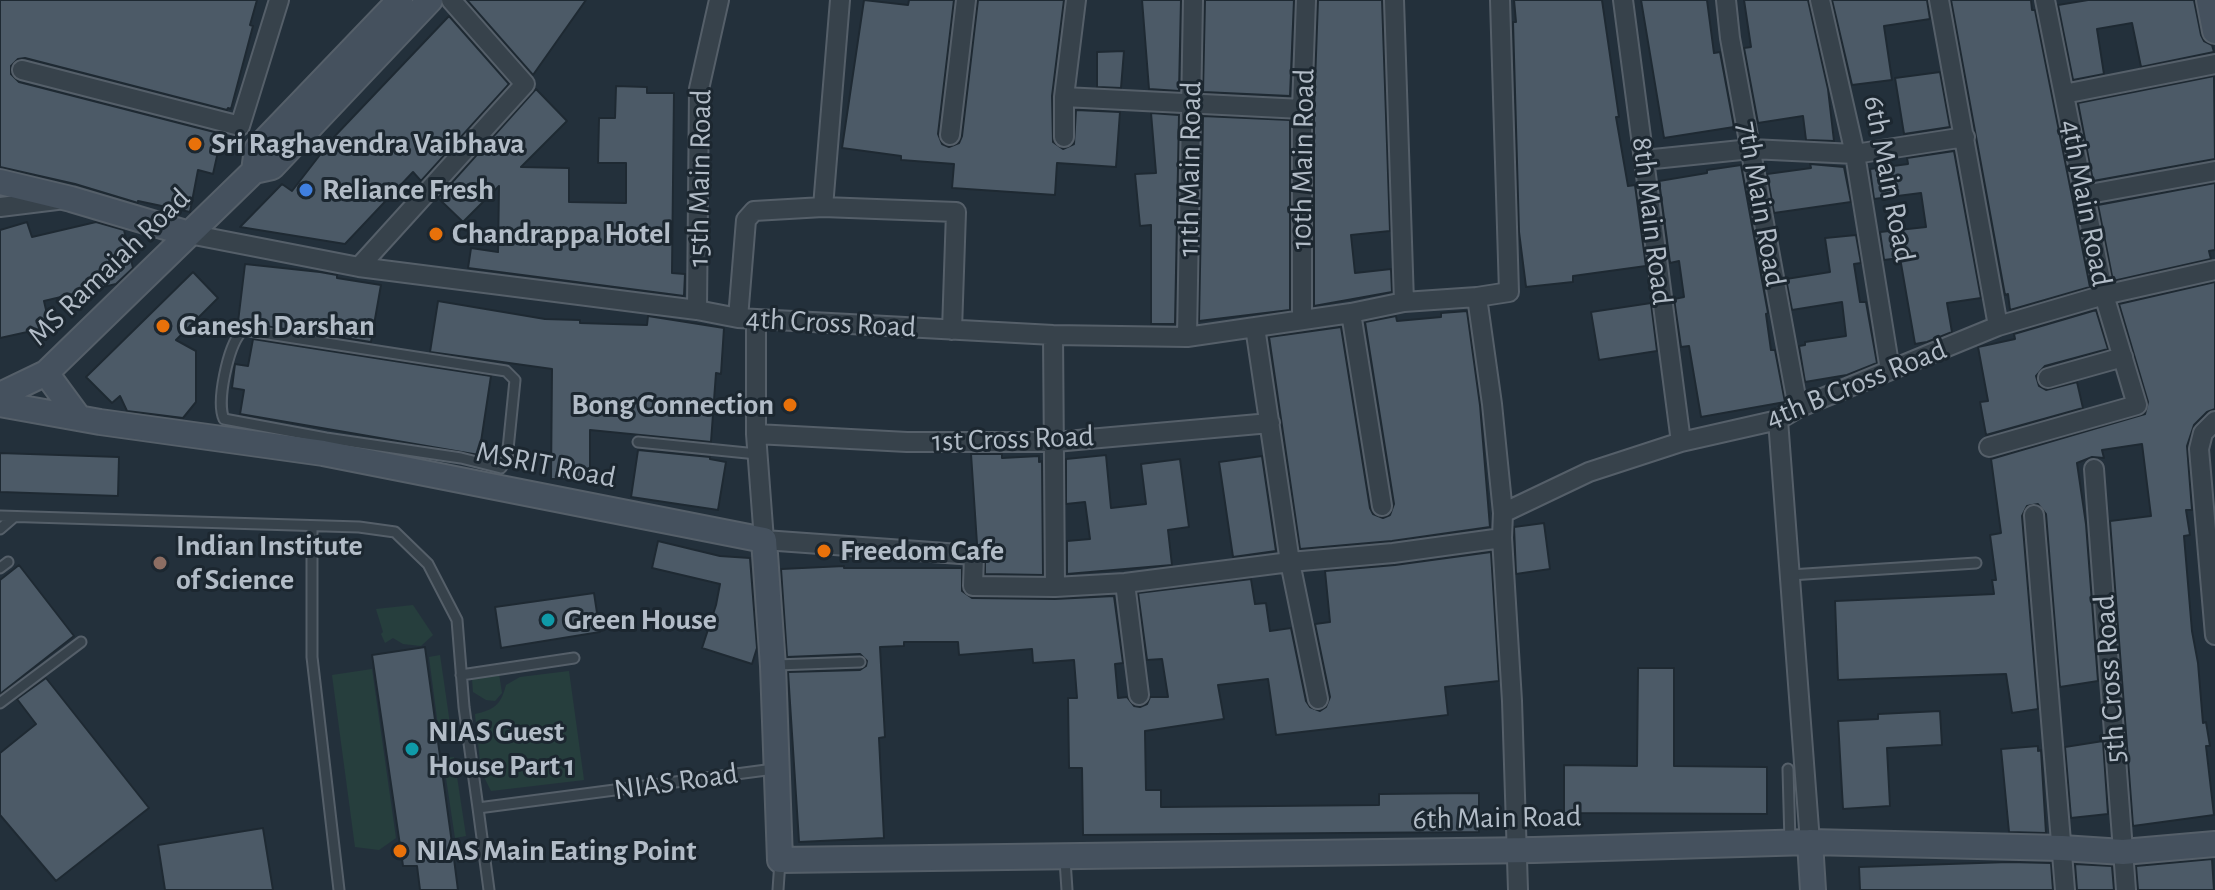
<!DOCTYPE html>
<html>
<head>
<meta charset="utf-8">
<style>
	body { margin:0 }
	canvas { display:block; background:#23303b }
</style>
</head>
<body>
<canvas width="2215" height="890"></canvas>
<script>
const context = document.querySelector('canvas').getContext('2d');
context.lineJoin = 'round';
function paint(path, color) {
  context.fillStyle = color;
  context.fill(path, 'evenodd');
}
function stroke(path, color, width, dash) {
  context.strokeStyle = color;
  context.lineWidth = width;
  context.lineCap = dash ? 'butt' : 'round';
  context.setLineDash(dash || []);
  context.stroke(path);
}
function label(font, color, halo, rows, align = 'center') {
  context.font = font + ' "Alegreya Sans",sans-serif';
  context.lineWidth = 6;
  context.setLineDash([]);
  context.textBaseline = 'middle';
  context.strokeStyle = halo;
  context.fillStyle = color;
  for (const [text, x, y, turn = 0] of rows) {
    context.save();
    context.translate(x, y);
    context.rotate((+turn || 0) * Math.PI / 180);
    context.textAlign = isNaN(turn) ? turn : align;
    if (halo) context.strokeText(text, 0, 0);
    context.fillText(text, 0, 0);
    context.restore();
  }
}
paint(new Path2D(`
	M413 605 433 635 421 646 403 644 393 638 385 643 381 634 383 632 376 609Z
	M440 655 450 724 438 726 429 657Z
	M372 669 396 838 379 850 355 847 332 675Z
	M569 671 584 780 491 791 481 771 475 714C494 710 501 705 506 685L520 677Z
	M499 674 502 693 495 701 486 700 473 692 472 679Z
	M454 757 466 836 455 838 443 758Z`), '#263e3d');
const building = new Path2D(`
	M0 0H257L250 25 253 26 231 109 228 108 227 110 25 58 18 59 11 66V74L19 82 222 134 213 174 198 170 190 212 138 201V203L75 184 0 167Z
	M467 0H586L533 75Z
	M864 0 908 5 909 0H954L938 134 942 144 949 147 959 143 962 136 978 0H1064L1052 96 1053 142 1063 149 1074 144 1076 110 1120 112 1116 167 1057 163 1055 195 952 188 954 164 901 160V156L842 148Z
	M1142 0H1181L1179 91 1149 89Z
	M1205 0H1294L1290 96 1203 92Z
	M1318 0H1382L1390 231 1351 235 1355 273 1391 269 1392 292 1314 306V109Z
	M1514 0H1602L1619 117H1616L1628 186 1635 185 1646 266 1573 276V282L1526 287 1519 232 1513 22H1516Z
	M1641 0H1707L1714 53 1720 52 1734 127 1664 138Z
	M1744 0H1808L1828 89 1834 141 1806 140 1803 116 1758 123 1744 48 1751 47Z
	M1832 0H1927L1930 19 1884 26 1892 80 1852 85Z
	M1951 0H2031L2032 10H2035L2090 287 2010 310 2008 294 2005 295Z
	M2088 0H2194L2201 35 2204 41 2212 45 2214 52 2141 67 2132 23 2097 29 2104 74 2073 80 2058 5Z
	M449 16 509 84 421 181 413 172 345 244 240 227 282 184 292 191 333 138Z
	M1124 51 1121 88 1097 87V52Z
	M1940 72 1950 127 1904 134 1895 78Z
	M2214 76 2215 159 2093 181 2078 103Z
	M616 86 647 87V93H674L672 273 685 274 684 296 468 268 471 248 498 252 499 186 463 222 438 198 536 89 567 121 521 167 569 168V202L626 203V163H598L599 118H615Z
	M1151 113 1179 115 1175 324H1151V225L1140 226 1135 174 1156 173Z
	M1203 116 1290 120V310L1199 321Z
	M1954 151 1981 298 1947 303 1952 332 1927 342 1915 344 1900 258 1884 260 1880 232 1926 227 1921 193 1874 199 1870 169 1908 164 1907 158Z
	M1810 164 1844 167 1851 202 1774 213 1767 174 1811 168Z
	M1741 165 1768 313 1766 314 1771 350H1775L1785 402 1701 417 1689 346 1681 347 1674 299 1684 297 1679 261 1670 263 1659 181 1707 173V170Z
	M2215 183V250L2209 251 2211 259 2113 281 2098 205Z
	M27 222 32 237 96 222 124 230 133 268 116 284 44 301 50 327 0 338V230Z
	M1856 235 1861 263 1854 264 1860 302H1866L1877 363 1847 375 1805 382 1799 346 1805 345V342L1846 336 1842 302 1792 310 1786 279 1830 272 1825 238Z
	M245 264 320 272 337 275V278L381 285 371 342 238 322Z
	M193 272 218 298 176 340 196 351V402L183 418 127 411 120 396 112 403 86 377Z
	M2215 282V409L2207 412 2194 425 2187 446 2192 510H2186L2190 535 2184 536 2192 631 2198 663 2203 723 2206 722 2210 746H2206L2214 815 2133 826 2110 521 2151 516 2142 444 2102 450 2104 458 2092 457 2077 463 2086 524 2098 681 2060 687 2046 514 2038 504 2027 506 2022 516 2038 709 2012 713 2006 674 1838 680 1835 601 1994 594 1992 580H1996L1990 535 2001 533 1991 459 2145 414 2148 402 2119 304Z
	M438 301 545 319 580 320V323L647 325 648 316 724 328 721 374 716 373 711 442 590 430V479H551L552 369 430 352Z
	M1651 303 1657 351 1599 360 1591 312Z
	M2096 310 2108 349 2045 366 2036 376 2039 386 2046 390 2077 382 2083 408 1986 435 1980 402 1988 401 1978 347 2015 339 2014 334Z
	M1467 311 1480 405 1490 527 1392 541 1300 549 1269 337 1341 327 1370 508 1373 514 1383 518 1390 515 1394 504 1365 322 1396 316 1397 321 1441 317V313Z
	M253 339 491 376 479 455 240 414 244 390 232 388 235 364 248 366Z
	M638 450 710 457V459L726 462 718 510 631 497Z
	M0 453 119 457 118 496 0 492Z
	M971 454H1002V458L1039 456V462L1042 461 1043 575 985 574V550L977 544Z
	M1106 455 1111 508 1146 504 1141 464 1180 459 1189 527 1168 530 1172 565 1067 574V541L1090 539 1085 502 1066 504V459Z
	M1262 456 1276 551 1233 557 1219 462Z
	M1544 523 1550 569 1516 574 1514 527Z
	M658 541 720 556 750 558 757 648 752 664 702 648 716 605 720 584 652 568Z
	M1491 552 1499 681 1445 687 1448 715 1276 735 1268 679 1218 685 1224 719 1145 731 1146 790H1161V807L1379 805V794L1479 793V832L1083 835 1082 768H1069L1068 698H1077L1074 660 1033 663 1032 649 959 655 958 642H904V646L880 647 885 737 879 738 884 838 799 842 788 672 860 670 866 666 867 661 860 654 787 657 781 569 844 566V568H962V591L972 598 1055 599 1114 596 1123 663 1115 664 1118 698 1127 697 1134 706 1140 707 1147 704 1150 697H1168L1162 659 1147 660 1138 593 1251 579 1255 604 1266 603 1270 631 1291 628 1306 701 1310 707 1320 711 1326 707 1330 697 1315 624 1330 622 1325 571 1395 565Z
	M19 565 74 636 0 694V580Z
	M594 593 600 632 501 648 495 607Z
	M425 647 452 843 458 890H420L417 866H403L372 655Z
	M1638 668H1674V766L1767 767V814L1564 813V765L1637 766Z
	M46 678 149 808 56 881 0 815V753L36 724 17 699Z
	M1940 711 1942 745 1887 748 1890 806 1843 809 1838 721 1878 719V714Z
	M2103 741 2108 814 2071 818 2065 747Z
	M2038 746V751L2041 750 2046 833 2009 832 2001 749Z
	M263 828 273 890H165L158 845Z
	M2212 859 2214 890H2138L2136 866Z
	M2009 862 2051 863 2053 890H1860L1859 867Z
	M2075 864 2112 866 2114 890H2077Z`);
paint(building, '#4c5a67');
stroke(building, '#1e2932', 2);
const lane = new Path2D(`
	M638 442 757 454
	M323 450 326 438 224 419C216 402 228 347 241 332L249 331 506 371 515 380 507 459 501 468 461 458 326 438
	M0 516 359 527 395 532 428 564 457 620 464 707 478 808 774 769
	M312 527V657L339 890
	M0 529 14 517
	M0 568 8 562
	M1790 575 1976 563
	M776 665 860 662
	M461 675 574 658
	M0 703 81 642
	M1788 769 1790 842
	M478 808 489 890
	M1065 860 1067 890
	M778 890 780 861`);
const street = new Path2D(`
	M1394 0 1404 302
	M1500 0 1509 292 1477 297 1492 404 1503 513 1502 538 1512 701 1518 890
	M1623 0 1681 442
	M1726 0 1730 38 1798 408
	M1820 0 1855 154 1890 370
	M1939 0 1998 326
	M22 70 240 126
	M2064 94 2215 64
	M1064 97 1302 109
	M240 126 279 0
	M950 135 966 0
	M1064 137V97L1076 0
	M1644 160 1751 149 1855 154 1965 137
	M2084 195 2215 171
	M0 207 57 200
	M823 207 840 0
	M189 234 359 267 697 310 738 318 1053 335 1187 337 1351 313 1404 302 1477 297
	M359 267 525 84 451 0
	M697 310 699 89 719 0
	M1351 313 1382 506
	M738 318 746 220 754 211 823 207 956 212 952 330
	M1302 319V109L1306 0
	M756 320V434L764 540 974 555 973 586 1055 587 1125 583 1290 562 1393 553 1502 538
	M1255 327 1290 562 1318 699
	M1053 335 1055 587
	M1187 337 1193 0
	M2048 378 2123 357
	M1778 420 1810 842
	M2215 421 2203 433 2199 449 2215 635
	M756 434 907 442H1055L1270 423
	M1989 447 2137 405 2104 295 2045 0
	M2094 469 2126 890
	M1503 513 1589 472 1681 442 1778 420 1798 408 1998 326 2104 295 2215 270
	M2034 515 2065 890
	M1125 583 1139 695`);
const secondary = new Path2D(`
	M2209 0 2215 31
	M254 171 257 149 400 0
	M0 182 71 199 189 234
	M46 373 79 418
	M0 395 46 373 254 171 272 167 430 0
	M0 404 100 422 323 453 764 540 773 666 780 860 1534 850 1810 842 2062 848 2123 852 2215 844
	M1810 842 1813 890`);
stroke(lane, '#555f69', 13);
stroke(street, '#555f69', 22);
stroke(secondary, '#555f69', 28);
stroke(lane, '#37424b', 9);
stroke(street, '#37424b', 18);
stroke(secondary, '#45515e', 24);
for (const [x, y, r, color] of [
	[195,144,8,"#e8710a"],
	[306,190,8,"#3f7fe0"],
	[436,234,8,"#e8710a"],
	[163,326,8,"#e8710a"],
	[790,405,8,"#e8710a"],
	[824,551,8,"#e8710a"],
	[160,563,8,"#8d6e63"],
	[548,620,8,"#0f9aa8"],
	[412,749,8,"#0f9aa8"],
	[400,851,8,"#e8710a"]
]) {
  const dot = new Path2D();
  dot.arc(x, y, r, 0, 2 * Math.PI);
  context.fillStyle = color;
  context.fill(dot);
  stroke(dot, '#1c2730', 3);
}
label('bold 30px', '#b2bcc7', '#1c2730', [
	["Sri Raghavendra Vaibhava",211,144],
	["Reliance Fresh",322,190],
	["Chandrappa Hotel",452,234],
	["Ganesh Darshan",179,326],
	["Bong Connection",774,405,"right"],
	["Indian Institute",176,546],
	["of Science",176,580],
	["Freedom Cafe",840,551],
	["Green House",564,620],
	["NIAS Guest",428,732],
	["House Part 1",428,766],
	["NIAS Main Eating Point",416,851]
], 'left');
label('30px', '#b2bcc7', '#1c2730', [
	["10th Main Road",1303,159,-89],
	["11th Main Road",1190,169,-89],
	["15th Main Road",700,178,-89],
	["6th Main Road",1889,179,79],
	["4th Main Road",2086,203,79],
	["7th Main Road",1761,204,80],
	["8th Main Road",1652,221,83],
	["MS Ramaiah Road",109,267,-44],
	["4th Cross Road",831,323,3],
	["4th B Cross Road",1856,384,-22],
	["1st Cross Road",1013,439,-2],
	["MSRIT Road",546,465,11],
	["5th Cross Road",2110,679,-94],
	["NIAS Road",676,782,-8],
	["6th Main Road",1497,818,-1]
]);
</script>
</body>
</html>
